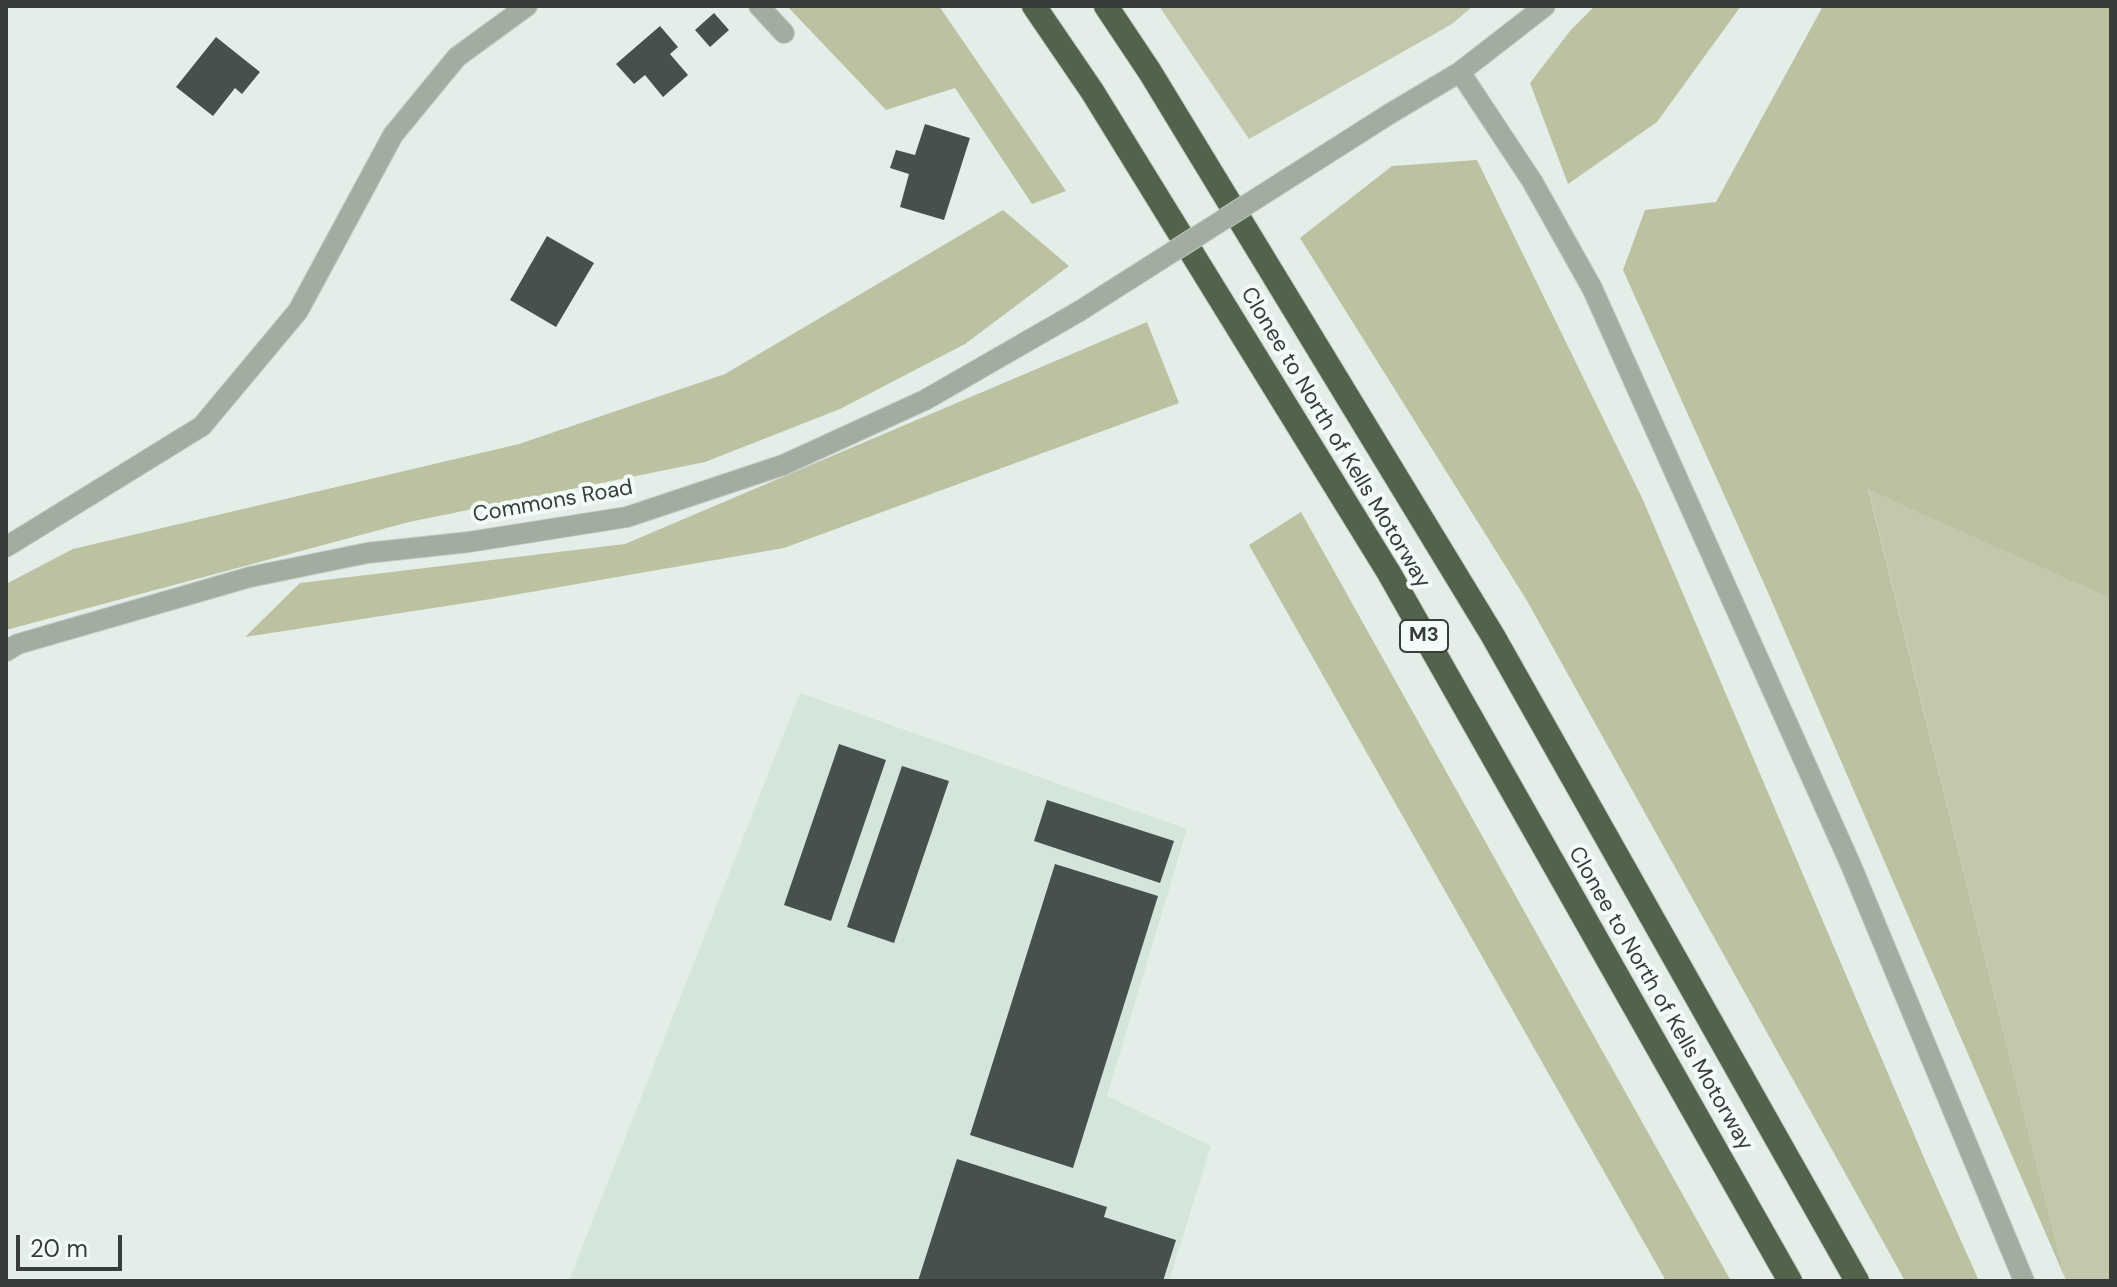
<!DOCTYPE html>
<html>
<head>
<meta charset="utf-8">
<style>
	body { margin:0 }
	#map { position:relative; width:2117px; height:1287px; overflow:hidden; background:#e4eee8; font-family:"DM Sans",sans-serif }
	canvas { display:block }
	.frame { position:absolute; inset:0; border:8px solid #393d3a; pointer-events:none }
	.scale { position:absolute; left:16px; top:1235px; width:106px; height:36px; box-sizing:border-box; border:4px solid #393d3a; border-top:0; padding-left:10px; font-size:24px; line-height:28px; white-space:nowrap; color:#393d3a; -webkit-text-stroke:6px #f2fbf6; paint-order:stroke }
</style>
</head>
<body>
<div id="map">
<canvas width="2117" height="1287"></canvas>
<div class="frame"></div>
<div class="scale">20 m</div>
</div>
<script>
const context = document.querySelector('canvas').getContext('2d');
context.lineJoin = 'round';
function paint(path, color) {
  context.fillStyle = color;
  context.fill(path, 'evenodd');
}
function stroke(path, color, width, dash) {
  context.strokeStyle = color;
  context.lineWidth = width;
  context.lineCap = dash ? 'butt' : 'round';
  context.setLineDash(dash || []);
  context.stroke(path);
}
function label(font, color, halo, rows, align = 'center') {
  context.font = font + ' "DM Sans",sans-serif';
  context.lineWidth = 8;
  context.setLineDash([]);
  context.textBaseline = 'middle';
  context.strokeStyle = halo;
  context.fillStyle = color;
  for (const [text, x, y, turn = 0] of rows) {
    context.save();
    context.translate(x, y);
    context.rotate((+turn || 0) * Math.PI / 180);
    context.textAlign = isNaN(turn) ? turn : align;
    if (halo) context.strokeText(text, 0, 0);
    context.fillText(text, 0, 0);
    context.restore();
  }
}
paint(new Path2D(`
	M800 693 1187 829 1107 1096 1211 1146 1169 1281H569Z`), '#d4e5db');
paint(new Path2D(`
	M1159 6H1473L1452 24 1249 139Z
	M1868 488 2111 599V1281H2067L2065 1278Z`), '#c3c7ae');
paint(new Path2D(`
	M787 6H939L1066 191 1032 204 955 88 886 110Z
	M1595 6H1741L1657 122 1568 184 1530 83 1570 31Z
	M1823 6H2111V599L1868 489 2065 1278 1766 588 1623 270 1645 210 1716 202Z
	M1477 160 1643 500 1928 1167 1979 1281H1905L1526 599 1300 238 1392 166Z
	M1003 210 1069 266 965 344 840 409 705 462 409 522 6 630V584L73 549 519 444 725 374Z
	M1147 322 1179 403 784 548 485 600 245 637 300 583 625 544Z
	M1301 512 1731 1281H1666L1249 545Z`), '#bcc1a2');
paint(new Path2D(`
	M714 13 729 30 710 47 695 30Z
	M660 26 678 47 670 54 688 75 663 97 645 75 634 84 616 64Z
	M216 37 260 72 242 94 235 88 213 116 176 87Z
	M925 124 970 138 944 220 900 207 909 174 890 168 896 150 915 155Z
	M547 236 594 263 556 327 510 300Z
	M839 744 886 760 831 921 784 905Z
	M902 766 949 781 894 943 847 927Z
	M1047 800 1174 841 1160 883 1034 841Z
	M1055 864 1158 896 1073 1168 970 1135Z
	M957 1159 1107 1207 1104 1217 1176 1240 1163 1281H918Z`), '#46504e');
const minor = new Path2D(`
	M759 6 784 33
	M1460 72 1532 181 1592 288 1850 863 2024 1281
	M1391 113 1460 72 1545 6
	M6 547 202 426 298 311 393 135 457 57 527 6
	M6 651 18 644 250 577 367 553 469 542 627 517 783 465 925 400 1078 312`);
const highway = new Path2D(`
	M1034 6 1092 91 1389 573 1790 1281
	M1106 6 1150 72 1493 636 1857 1281`);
stroke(minor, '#c2cbc5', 22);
stroke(highway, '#c2cbc5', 26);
stroke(minor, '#a3aca0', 20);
stroke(highway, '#52634b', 24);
const minorBridge = new Path2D(`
	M1078 312 1391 113`);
stroke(minorBridge, '#c2cbc5', 22, []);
stroke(minorBridge, '#a3aca0', 20);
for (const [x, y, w] of [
	[1424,636,48]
]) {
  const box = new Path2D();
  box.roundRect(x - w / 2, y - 16, w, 32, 6);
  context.fillStyle = '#f2fbf6';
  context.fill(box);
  stroke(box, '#393d3a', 2);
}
label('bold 20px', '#393d3a', null, [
	["M3",1424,636]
]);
label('22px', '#393d3a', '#f2fbf6', [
	["Clonee to North of Kells Motorway",1335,438,59],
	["Commons Road",553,502,-10],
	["Clonee to North of Kells Motorway",1660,999,60]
]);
</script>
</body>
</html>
